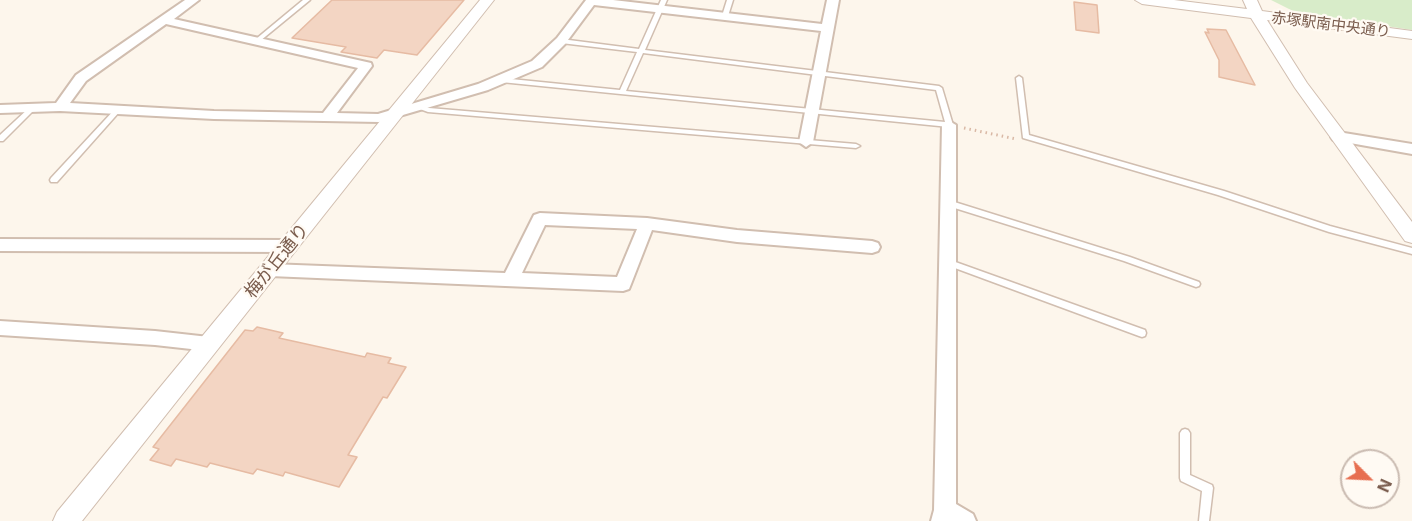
<!DOCTYPE html>
<html>
<head>
<meta charset="utf-8">
<style>
	body { margin:0 }
	#map { position:relative; width:1412px; height:521px; overflow:hidden; background:#fdf6ec; font-family:Inter,sans-serif }
	canvas { display:block }
	.north { position:absolute; left:1340px; top:449px; width:60px; height:60px; box-sizing:border-box; background:#fffaf3; border:2px solid #cabbb1; border-radius:50%; rotate:114deg; font-size:16px; font-weight:700; line-height:24px; text-align:center; color:#7a5c4d }
	.north::after { content:''; display:block; margin:auto; width:21px; height:27px; background:#e76f51; clip-path:polygon(50% 0,100% 100%,50% 72%,0 100%) }
</style>
</head>
<body>
<div id="map">
<canvas width="1412" height="521"></canvas>
<div class="north">N</div>
</div>
<script>
const context = document.querySelector('canvas').getContext('2d');
context.lineJoin = 'round';
function paint(path, color) {
  context.fillStyle = color;
  context.fill(path, 'evenodd');
}
function stroke(path, color, width, dash) {
  context.strokeStyle = color;
  context.lineWidth = width;
  context.lineCap = dash ? 'butt' : 'round';
  context.setLineDash(dash || []);
  context.stroke(path);
}
function label(font, color, halo, rows, align = 'center') {
  context.font = font + ' Inter,"Noto Sans JP",sans-serif';
  context.lineWidth = 4.5;
  context.setLineDash([]);
  context.textBaseline = 'middle';
  context.strokeStyle = halo;
  context.fillStyle = color;
  for (const [text, x, y, turn = 0] of rows) {
    context.save();
    context.translate(x, y);
    context.rotate((+turn || 0) * Math.PI / 180);
    context.textAlign = isNaN(turn) ? turn : align;
    if (halo) context.strokeText(text, 0, 0);
    context.fillText(text, 0, 0);
    context.restore();
  }
}
paint(new Path2D(`
	M1271 0H1412V30L1295 12Z`), '#d8ecc9');
const building = new Path2D(`
	M332 0H464L417 55 384 50 377 58 341 52 346 47 292 38Z
	M1074 2 1097 5 1099 33 1076 30Z
	M1207 29 1226 30 1255 85 1219 77V60L1205 32 1209 33Z
	M257 327 283 333 279 338 365 357 367 353 391 358 388 363 406 367 387 398 383 397 348 455 357 457 339 487 285 472 283 476 257 469 253 474 210 463 207 467 176 459 171 466 150 460 159 449 153 447 245 330 253 331Z`);
paint(building, '#f3d5c3');
stroke(building, '#e6bba3', 1.5);
const service = new Path2D(`
	M303 0H310L260 41H256V39Z
	M661 0H667L645 50 939 86 942 88 953 125 949 127 501 82 498 80 501 78 620 90 637 52 561 43 558 41 561 39 639 49ZM643 53 936 90 945 122 626 91Z
	M727 0H733L728 16 725 18 722 16Z
	M1019 76 1022 78 1029 135 1224 191 1330 226 1412 248V254L1329 232 1218 195 1023 138 1016 78Z
	M420 105H422L429 108 856 144 860 146 856 148 428 112 420 109Z
	M30 107H34L35 109 3 141H0V135Z
	M116 108H118L121 110 57 182H51L50 180 51 178Z
	M948 200 1130 257 1199 282 1200 284 1199 286 1196 287 1124 261 945 205 944 203Z
	M947 259 1145 330 1146 333 1145 336 1142 337 1139 336 944 264 943 262 944 260Z
	M1185 429 1188 430 1190 433V475L1212 485 1213 488 1209 521H1199L1202 491 1181 481 1180 478V433L1182 430Z`);
const minor = new Path2D(`
	M185 0H199L174 19 371 63 372 66 337 113 378 114 478 84 532 61 557 38 586 0H613L822 24 827 0H839L813 142 806 147 799 142 821 31 594 5 565 44 542 67 488 90 379 122 214 119 60 111 0 113V105L56 103 76 75ZM166 24 358 68 323 113 214 111 70 103 86 81Z
	M949 121 956 125V504L973 514 976 521H931L934 510 942 125Z
	M1338 132 1412 144V154L1333 140 1331 137Z
	M540 213 647 218 737 230 872 241 878 243 880 247 878 251 872 253 737 242 652 230 631 284 629 289 623 291 270 276 264 274 262 270 264 266 270 264 505 273 534 215ZM545 225 637 229 617 277 522 273Z
	M0 239 289 240 295 242 297 246 295 250 289 252 0 251Z
	M0 321 155 331 209 337 215 339 218 344 215 349 209 351 155 345 0 335Z`);
const tertiary = new Path2D(`
	M480 0H494L82 521H53L57 512Z
	M1135 0H1174L1247 9 1243 0H1257L1262 11 1412 31V39L1267 20 1307 83 1412 222V243L1405 241 1295 88 1251 18 1142 4Z`);
stroke(service, '#d1beb0', 3);
stroke(minor, '#d1beb0', 4);
stroke(tertiary, '#d1beb0', 2);
stroke(new Path2D(`
	M964 128 1016 139`), '#d9b8a5', 3, [1.5, 4]);
paint(service, '#fff');
paint(minor, '#fff');
paint(tertiary, '#fff');
label('15px', '#7a5c4d', '#fffaf3', [
	["赤塚駅南中央通り",1331,25,7]
]);
label('18px', '#7a5c4d', '#fffaf3', [
	["梅が丘通り",277,261,-51]
]);
</script>
</body>
</html>
